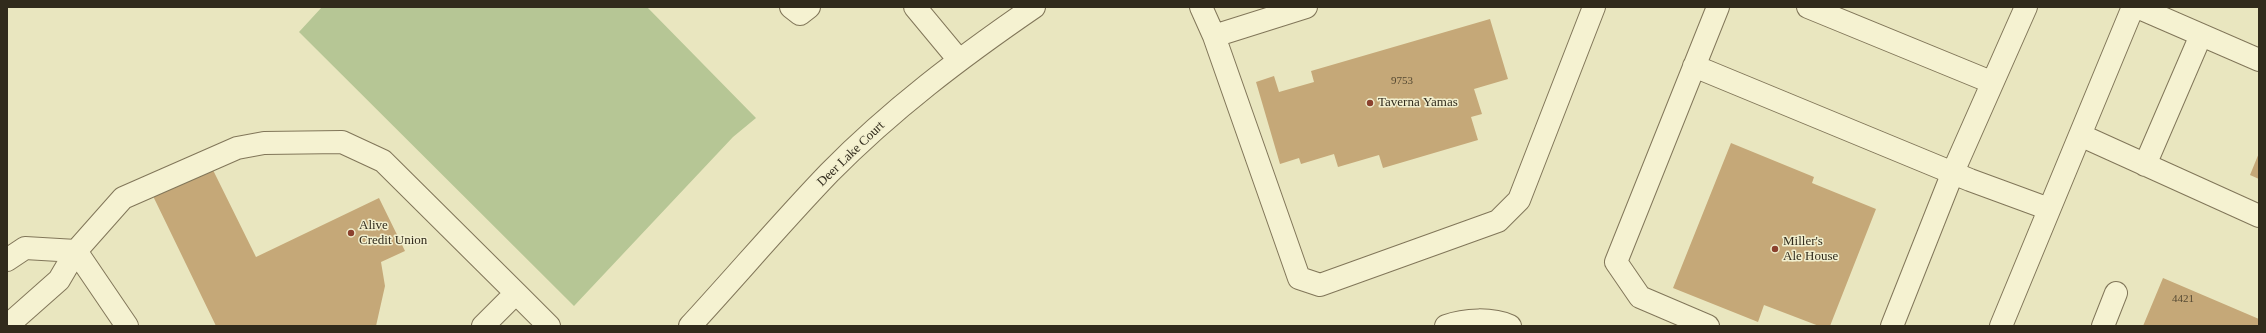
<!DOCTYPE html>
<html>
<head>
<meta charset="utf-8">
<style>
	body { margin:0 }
	#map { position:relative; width:2266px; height:333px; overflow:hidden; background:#e9e6bf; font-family:"Times New Roman",serif }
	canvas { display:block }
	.frame { position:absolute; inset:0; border:8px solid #312b1c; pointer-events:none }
</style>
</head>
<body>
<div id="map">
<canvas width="2266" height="333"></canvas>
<div class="frame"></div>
</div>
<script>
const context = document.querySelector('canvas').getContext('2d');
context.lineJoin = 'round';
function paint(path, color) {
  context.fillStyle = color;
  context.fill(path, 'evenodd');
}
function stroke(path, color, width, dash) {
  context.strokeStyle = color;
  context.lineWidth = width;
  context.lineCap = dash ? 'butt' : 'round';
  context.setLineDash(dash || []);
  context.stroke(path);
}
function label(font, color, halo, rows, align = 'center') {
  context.font = font + ' "Times New Roman",serif';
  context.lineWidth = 3;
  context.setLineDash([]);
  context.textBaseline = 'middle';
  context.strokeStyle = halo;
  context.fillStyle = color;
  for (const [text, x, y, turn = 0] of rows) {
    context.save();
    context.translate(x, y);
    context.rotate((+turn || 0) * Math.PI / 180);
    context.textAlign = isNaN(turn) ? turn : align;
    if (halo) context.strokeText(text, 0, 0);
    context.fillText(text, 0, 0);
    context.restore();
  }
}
paint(new Path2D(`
	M322 7H647L756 118 733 137 574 306 299 32Z`), '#b6c695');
paint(new Path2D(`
	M1490 19 1508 79 1474 89 1482 114 1471 117 1478 140 1383 168 1379 155 1338 167 1334 154 1301 164 1299 158 1280 164 1256 82 1274 76 1279 92 1314 82 1311 71Z
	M1731 143 1814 177 1812 183 1876 209 1830 326H1819L1764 305 1758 322 1673 288Z
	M2259 153V179L2250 175Z
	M212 168 256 257 379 198 405 251 381 262 385 286 376 326H216L153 196Z
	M2163 278 2259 319V326H2143Z`), '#c5a878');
const minor = new Path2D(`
	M791 7 800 14 809 7
	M915 7 959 60
	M1201 7 1214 36
	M1306 7 1214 36 1299 278 1320 285 1498 221 1519 200 1594 7
	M1808 7 1991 82
	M2137 7 2259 60
	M1694 66 1970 180 2049 209
	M2080 135 2259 216
	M2145 165 2201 35
	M76 251 127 326
	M7 260 25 248 76 251
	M7 326 59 280 76 251 123 198 237 148 264 143 342 142 383 161 516 293
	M483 326 516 293 549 326
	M690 326C737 275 781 223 829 173 891 110 961 57 1034 7
	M1446 326C1465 319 1492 318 1510 326
	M1708 326 1640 297 1616 262 1718 7
	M1892 326 1953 172 2026 7
	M2001 326 2133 7
	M2103 326 2116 293`);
stroke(minor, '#817659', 24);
stroke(minor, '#f5f2d1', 22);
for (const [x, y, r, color] of [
	[1370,103,4,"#8b412e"],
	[351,233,4,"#8b412e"],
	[1775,249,4,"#8b412e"]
]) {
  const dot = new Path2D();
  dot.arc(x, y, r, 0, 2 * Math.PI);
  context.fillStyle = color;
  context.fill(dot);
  stroke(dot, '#f2efce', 1.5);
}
label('11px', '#564a33', null, [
	["9753",1402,81],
	["4421",2183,299]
]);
label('13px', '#312b1c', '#f2efce', [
	["Taverna Yamas",1378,103],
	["Alive",359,226],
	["Credit Union",359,241],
	["Miller's",1783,242],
	["Ale House",1783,257]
], 'left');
label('13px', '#312b1c', '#f2efce', [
	["Deer Lake Court",851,154,-44]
]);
</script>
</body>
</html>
